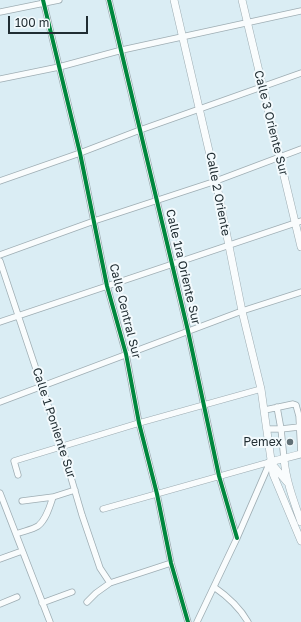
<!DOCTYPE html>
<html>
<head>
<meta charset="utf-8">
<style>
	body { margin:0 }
	#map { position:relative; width:301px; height:622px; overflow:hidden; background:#daedf4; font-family:"Golos Text",sans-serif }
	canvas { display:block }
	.scale { position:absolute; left:8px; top:16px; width:80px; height:18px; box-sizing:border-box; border:2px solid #202d32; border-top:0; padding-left:5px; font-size:12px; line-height:14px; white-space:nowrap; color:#202d32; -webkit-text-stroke:3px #f3fafd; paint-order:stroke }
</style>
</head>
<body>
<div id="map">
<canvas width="301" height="622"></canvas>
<div class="scale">100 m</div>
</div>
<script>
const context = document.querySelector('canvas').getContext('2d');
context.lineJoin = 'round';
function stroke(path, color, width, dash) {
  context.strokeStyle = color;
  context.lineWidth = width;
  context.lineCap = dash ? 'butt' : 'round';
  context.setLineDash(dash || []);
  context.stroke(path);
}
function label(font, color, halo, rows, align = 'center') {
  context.font = font + ' "Golos Text",sans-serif';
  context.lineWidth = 4;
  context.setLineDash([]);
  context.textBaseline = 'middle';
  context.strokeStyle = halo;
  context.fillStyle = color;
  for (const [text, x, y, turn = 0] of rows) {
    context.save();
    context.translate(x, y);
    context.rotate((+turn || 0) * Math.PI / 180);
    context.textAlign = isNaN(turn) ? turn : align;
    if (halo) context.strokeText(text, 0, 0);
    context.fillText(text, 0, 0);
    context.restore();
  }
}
const minor = new Path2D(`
	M43 0 80 153 107 286 126 354 139 423 157 494 171 563 188 622
	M109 0 188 331 219 476 237 538
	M0 12 59 0
	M0 79 59 67 122 50 301 11
	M0 181 80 153 140 130 301 73
	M0 255 94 221 216 181 301 149
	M0 261 62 447 82 515 100 568 110 583
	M0 322 301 221
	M0 402 242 311 301 292
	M277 407 281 429 284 459
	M265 410 293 404 296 405 299 416 301 454
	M267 429H281L299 427
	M18 475 14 461 139 423 261 389
	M0 493 50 622
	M22 501 53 497
	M103 509 270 462
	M16 534C23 531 32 530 38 526 46 520 50 506 53 497L75 490
	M0 559 22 551
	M214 587C227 596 240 608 248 622
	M87 602 96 593 110 583 171 563
	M42 603 72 592
	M0 604 17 597
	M197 622 237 538 270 462`);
const major = new Path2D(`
	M174 0 216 181 242 311 261 389 273 474 301 541
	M242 0 301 247
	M284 459C286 481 294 502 301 522
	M270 462 301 454
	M272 464 287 482`);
stroke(minor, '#9eadb3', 7);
stroke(major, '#9eadb3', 8);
stroke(minor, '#f9fcfd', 5.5);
stroke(major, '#f9fcfd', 7);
stroke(new Path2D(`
	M43 0 80 153 107 286 126 354 139 423 157 494 171 563 188 622
	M109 0 188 331 219 476 237 538`), '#00873e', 4);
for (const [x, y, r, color] of [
	[290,442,4,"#617076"]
]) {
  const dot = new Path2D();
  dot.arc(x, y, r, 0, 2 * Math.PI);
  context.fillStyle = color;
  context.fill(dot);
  stroke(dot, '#f3fafd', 1.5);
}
label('12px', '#202d32', '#f3fafd', [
	["Calle 3 Oriente Sur",271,123,76],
	["Calle 2 Oriente",218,194,79],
	["Calle 1ra Oriente Sur",183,267,77],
	["Calle Central Sur",125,311,76],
	["Calle 1 Poniente Sur",54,423,72]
]);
label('12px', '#202d32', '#f3fafd', [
	["Pemex",282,442]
], 'right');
</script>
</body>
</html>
